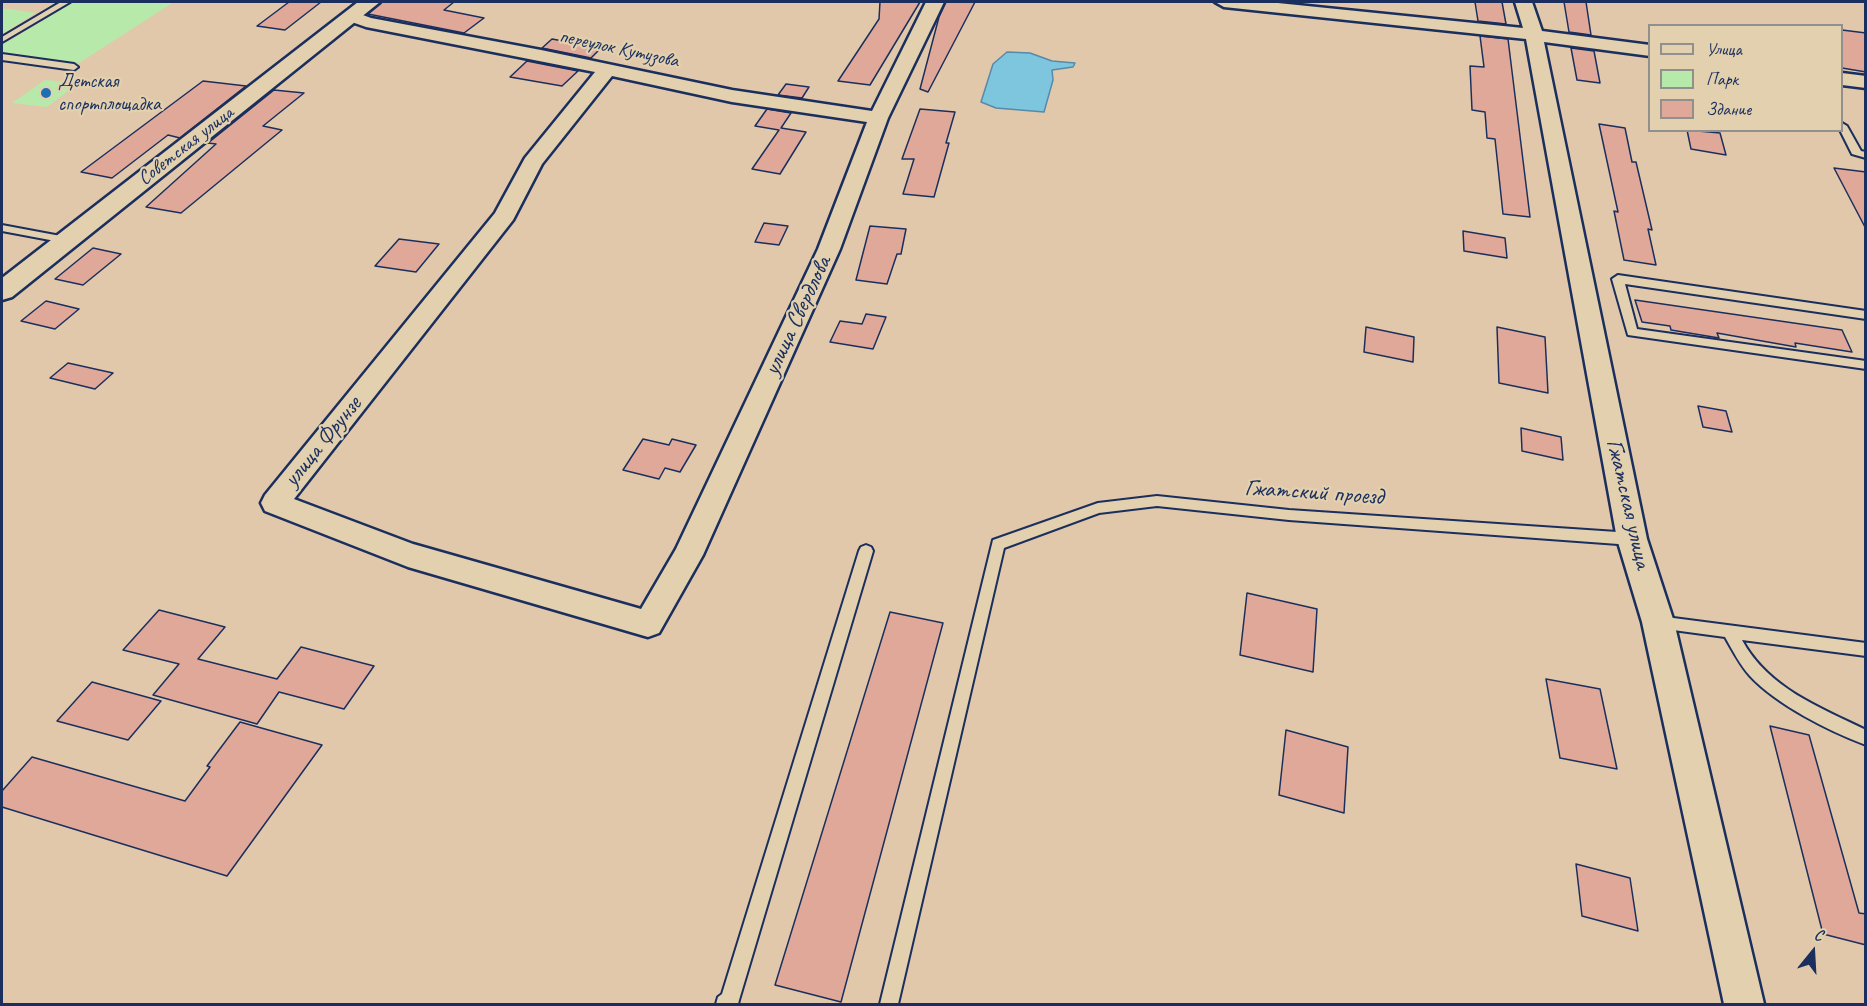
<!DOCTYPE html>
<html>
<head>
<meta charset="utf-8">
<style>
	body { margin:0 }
	#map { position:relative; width:1867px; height:1006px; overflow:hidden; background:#e2c8aa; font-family:Caveat,sans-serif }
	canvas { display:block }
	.frame { position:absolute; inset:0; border:3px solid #1b2f5e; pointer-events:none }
	.legend { position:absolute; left:1648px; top:24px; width:195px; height:108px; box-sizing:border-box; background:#e2d0ae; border:2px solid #92908e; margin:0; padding:8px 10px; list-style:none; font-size:18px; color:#1b2f5e }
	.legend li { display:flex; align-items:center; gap:12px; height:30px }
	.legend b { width:30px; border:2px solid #92908e }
	.north { position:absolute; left:1783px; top:922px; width:60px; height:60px; -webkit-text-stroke:4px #e2d0ae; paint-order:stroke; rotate:18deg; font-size:16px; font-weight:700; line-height:24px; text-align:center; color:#1b2f5e }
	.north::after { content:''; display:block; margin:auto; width:21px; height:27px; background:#1b2f5e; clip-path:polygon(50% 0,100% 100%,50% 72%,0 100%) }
</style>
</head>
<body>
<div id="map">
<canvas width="1867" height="1006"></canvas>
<div class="frame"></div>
<ul class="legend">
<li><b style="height:8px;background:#e2d0ae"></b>Улица</li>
<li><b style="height:16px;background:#b6e9aa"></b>Парк</li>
<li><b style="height:16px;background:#e0a899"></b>Здание</li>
</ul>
<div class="north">С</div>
</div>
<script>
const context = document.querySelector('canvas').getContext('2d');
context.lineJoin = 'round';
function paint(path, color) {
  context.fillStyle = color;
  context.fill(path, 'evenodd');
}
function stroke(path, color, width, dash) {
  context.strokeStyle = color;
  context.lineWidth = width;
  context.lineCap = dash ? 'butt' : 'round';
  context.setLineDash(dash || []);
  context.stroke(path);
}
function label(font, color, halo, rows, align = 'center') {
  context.font = font + ' Caveat,sans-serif';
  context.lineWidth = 4.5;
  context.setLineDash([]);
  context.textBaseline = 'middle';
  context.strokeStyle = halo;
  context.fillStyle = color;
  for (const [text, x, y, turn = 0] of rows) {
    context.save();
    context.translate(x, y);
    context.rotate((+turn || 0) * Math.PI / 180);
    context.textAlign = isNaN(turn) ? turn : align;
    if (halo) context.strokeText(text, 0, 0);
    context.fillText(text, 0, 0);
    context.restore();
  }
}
paint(new Path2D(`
	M74 2H174L79 63 2 52V45Z
	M2 8 36 13 2 34Z
	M45 80 79 83 47 107 12 103Z`), '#b6e9aa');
const water = new Path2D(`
	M1007 52 1030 53 1052 61 1075 63 1073 67 1052 70 1053 80 1044 112 996 108 981 102 993 64Z`);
paint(water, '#7dc6de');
stroke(water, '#568aab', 1.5);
const building = new Path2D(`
	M289 2H321L285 30 257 26Z
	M382 2H454L444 10 484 18 464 33 368 14Z
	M880 2H920L870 85 838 81 879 19Z
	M946 2H975L928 92 920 89 939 17Z
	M1475 2H1502L1506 24 1478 21Z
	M1564 2H1586L1591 35 1569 32Z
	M1842 30 1866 33V72L1842 68Z
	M1480 36 1508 39 1530 217 1503 214 1495 139 1487 138 1485 112 1472 110 1470 66 1484 67Z
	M552 39 601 48 591 58 542 48Z
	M1571 48 1594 51 1600 83 1577 80Z
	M527 61 578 71 562 86 510 77Z
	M203 81 246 86 180 138 168 135 112 178 81 172Z
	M786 84 809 87 802 98 778 95Z
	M274 90 304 93 263 126 282 130 181 213 146 207 216 144 208 143Z
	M767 109 791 113 781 128 806 132 780 174 752 169 779 130 755 126Z
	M920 109 955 112 946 143H949L934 197 903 194 914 159H902Z
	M1599 124 1625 128 1632 162H1636L1652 230 1648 229 1656 265 1624 260 1614 211 1618 212Z
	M1687 130 1720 133 1726 155 1691 149Z
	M1834 168 1866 172V229Z
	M764 223 788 226 779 245 755 242Z
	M870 226 906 229 901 254H897L887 284 856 280Z
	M1463 231 1505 238 1507 258 1464 251Z
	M399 239 439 244 416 272 375 266Z
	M93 248 121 254 83 285 55 279Z
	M1635 300 1842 330 1852 352 1795 343 1796 347 1717 333 1719 338 1671 330 1670 326 1642 322Z
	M46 301 79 309 55 329 21 321Z
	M866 314 886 317 873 349 830 342 840 321 862 324Z
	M1366 327 1414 337 1413 362 1364 352Z
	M1497 327 1545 337 1548 393 1499 383Z
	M68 363 113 373 95 389 50 378Z
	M1698 406 1726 411 1732 432 1703 427Z
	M1521 428 1561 437 1563 460 1522 451Z
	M643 439 669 445 672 439 696 445 680 472 665 468 659 479 623 470Z
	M1247 593 1317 609 1313 672 1240 655Z
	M159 610 225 627 198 659 277 679 301 647 374 666 344 709 279 692 257 724 153 695 179 664 123 650Z
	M890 612 943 623 841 1002 775 985Z
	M1546 679 1600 689 1617 769 1560 758Z
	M92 682 161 701 128 740 57 721Z
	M240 722 322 745 227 876 2 807V791L32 757 185 801 210 767 207 766Z
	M1770 726 1809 735 1859 913 1866 914V945L1823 934Z
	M1286 730 1348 747 1344 813 1279 795Z
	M1576 864 1630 878 1638 931 1582 916Z`);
paint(building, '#e0a899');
stroke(building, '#1b2f5e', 1.5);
const lane = new Path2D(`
	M61 2H70L2 42V37Z
	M2 54 74 64 78 67 74 70 2 60Z
	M1842 123 1847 126 1861 151 1866 152V158L1852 154 1840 130H1842Z
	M2 225 66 237 71 240 66 243 2 231Z
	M1618 275 1866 311V319L1625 284 1637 329 1866 361V369L1628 335 1612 279Z
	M1157 496 1289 510 1632 533 1637 535 1639 539 1637 543 1632 545 1289 520 1157 506 1099 513 1004 548 898 1004H880L993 540 1098 503Z
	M866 545 871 547 873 551 739 1000 738 1004H716L718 997 722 994 859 551 861 547Z
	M1658 616 1866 643V656L1742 640C1768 688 1819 707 1866 730V745C1829 731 1777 705 1750 676 1740 665 1733 651 1725 637L1658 628 1653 626 1651 622 1653 618Z`);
const street = new Path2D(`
	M926 2H944L888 118 840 249 703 555 659 633 648 637 408 567 265 511 261 503 265 495 495 213 525 158 595 72 366 27 346 20 343 16 346 12 352 11 371 18 541 50 732 90 872 111ZM612 76 732 102 867 122 818 249 676 549 641 609 413 544 294 499 513 220 542 164Z
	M1215 2H1268L1523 28 1515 2H1532L1542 31 1650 45V56L1544 42 1647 539 1674 622 1764 1004H1724L1642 622 1617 539 1526 39 1224 7Z
	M1842 73 1866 76V88L1842 85Z`);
const secondary = new Path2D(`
	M358 2H380L12 297 2 300V278Z`);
stroke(lane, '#1b2f5e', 4);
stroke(street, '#1b2f5e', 5);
stroke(secondary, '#1b2f5e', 5);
paint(lane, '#e2d0ae');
paint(street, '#e2d0ae');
paint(secondary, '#e2d0ae');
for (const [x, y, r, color] of [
	[46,93,6,"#1f6fb2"]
]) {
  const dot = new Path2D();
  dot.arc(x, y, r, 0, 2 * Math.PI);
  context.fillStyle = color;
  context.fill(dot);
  stroke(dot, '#e2d0ae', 2);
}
label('20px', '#1b2f5e', '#e2d0ae', [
	["переулок Кутузова",619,49,12],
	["Советская улица",186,146,-38]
]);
label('20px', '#1b2f5e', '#e2d0ae', [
	["Детская",58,82],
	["спортплощадка",58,105]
], 'left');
label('24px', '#1b2f5e', '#e2d0ae', [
	["улица Свердлова",798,316,-65],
	["улица Фрунзе",323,442,-51],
	["Гжатский проезд",1314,493,4],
	["Гжатская улица",1628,504,77]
]);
</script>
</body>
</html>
